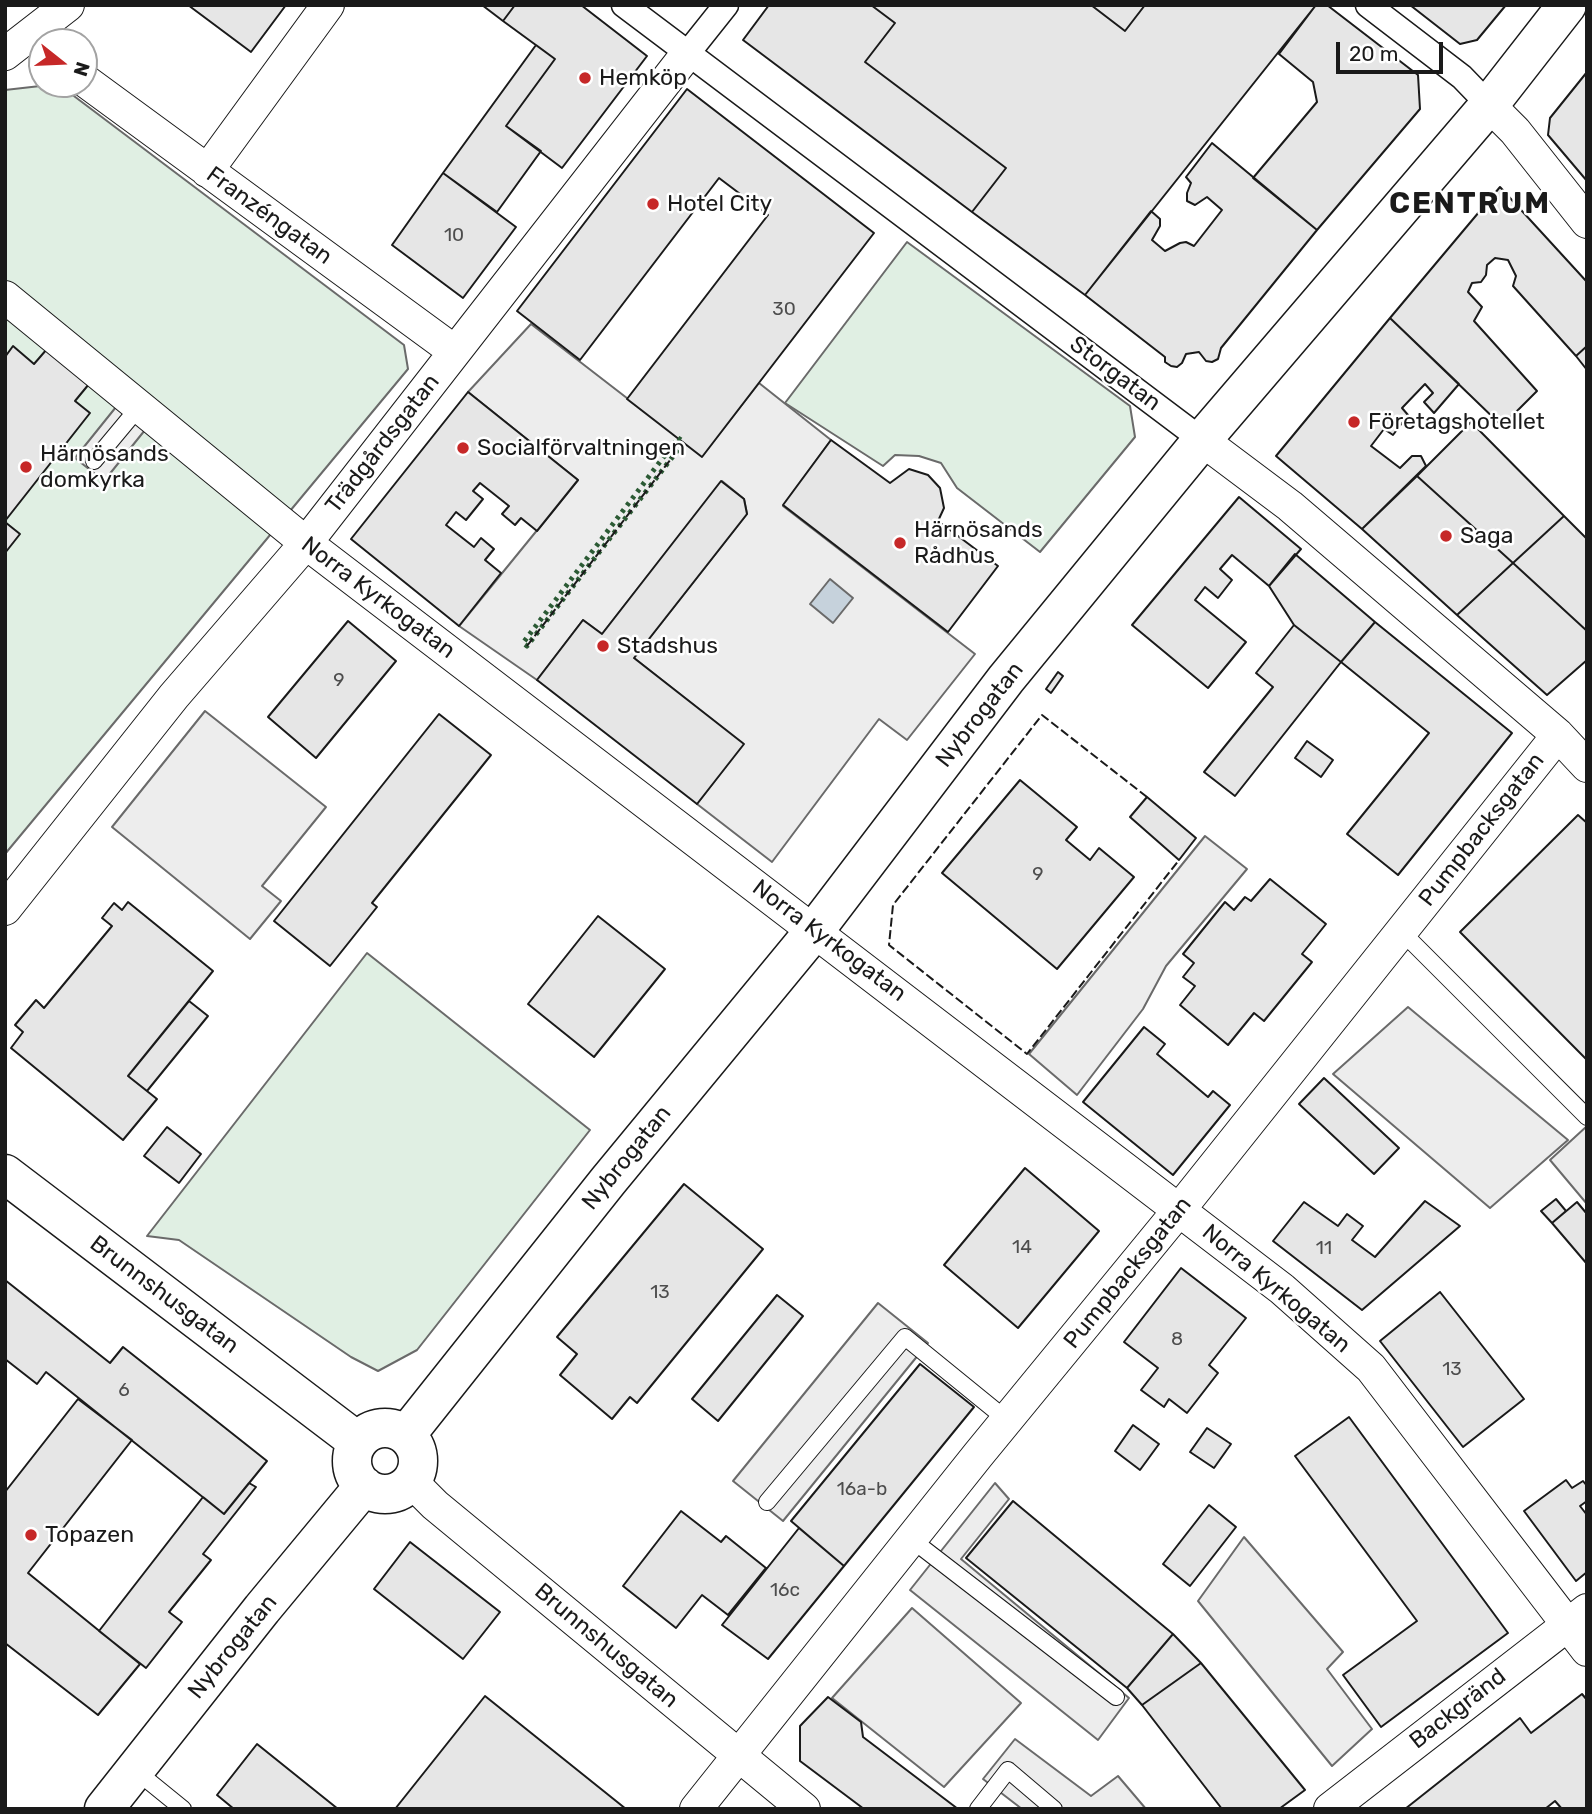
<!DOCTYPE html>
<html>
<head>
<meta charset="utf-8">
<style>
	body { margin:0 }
	#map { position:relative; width:1592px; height:1814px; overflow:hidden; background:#fff; font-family:Rubik,sans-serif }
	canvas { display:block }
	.frame { position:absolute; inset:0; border:7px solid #1a1a1a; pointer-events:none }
	.north { position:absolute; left:28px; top:28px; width:70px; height:70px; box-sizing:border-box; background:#fff; border:2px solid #a3a3a3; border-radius:50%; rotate:108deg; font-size:19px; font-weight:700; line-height:28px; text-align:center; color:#1a1a1a }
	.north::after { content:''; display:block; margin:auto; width:24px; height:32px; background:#c62828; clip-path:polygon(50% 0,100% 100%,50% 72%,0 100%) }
	.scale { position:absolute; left:1336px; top:42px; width:107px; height:32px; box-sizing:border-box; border:4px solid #1a1a1a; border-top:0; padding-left:9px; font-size:21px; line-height:24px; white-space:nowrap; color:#1a1a1a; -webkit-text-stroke:5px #fff; paint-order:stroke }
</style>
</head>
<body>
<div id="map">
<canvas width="1592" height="1814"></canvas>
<div class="frame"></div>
<div class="north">N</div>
<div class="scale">20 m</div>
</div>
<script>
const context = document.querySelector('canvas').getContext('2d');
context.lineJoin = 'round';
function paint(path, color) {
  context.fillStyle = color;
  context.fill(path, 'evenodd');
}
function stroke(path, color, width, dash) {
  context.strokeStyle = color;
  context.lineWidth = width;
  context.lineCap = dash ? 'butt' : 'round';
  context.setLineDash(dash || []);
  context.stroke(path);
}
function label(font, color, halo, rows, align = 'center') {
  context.font = font + ' Rubik,sans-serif';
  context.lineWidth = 5;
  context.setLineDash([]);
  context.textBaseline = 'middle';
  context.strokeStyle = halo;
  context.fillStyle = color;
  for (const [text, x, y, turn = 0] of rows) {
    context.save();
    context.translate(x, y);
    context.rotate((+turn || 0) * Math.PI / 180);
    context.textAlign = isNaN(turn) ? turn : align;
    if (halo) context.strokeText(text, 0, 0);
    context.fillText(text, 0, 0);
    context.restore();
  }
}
const green = new Path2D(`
	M58 84 404 345 408 369 5 854V90Z
	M907 242 1130 406 1135 437 1040 552 957 488 941 463 919 456 895 455 883 466 785 403Z
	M367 953 590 1130 417 1350 378 1371 351 1357 179 1240 147 1236Z`);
paint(green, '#e0efe3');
stroke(green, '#6a6a6a', 2);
const parking = new Path2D(`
	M531 324 702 456 759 383 831 440 783 506 975 654 907 740 879 719 772 862 697 804 743 744 634 658 747 514 744 499 722 481 602 634 583 620 537 680 459 626 578 480 468 392Z
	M116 407 145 430 104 481 75 458Z
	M205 711 326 807 262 886 281 901 250 939 112 827Z
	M1205 836 1247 869 1166 966 1143 1009 1077 1095 1029 1054Z
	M1408 1007 1568 1140 1490 1208 1333 1074Z
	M1587 1126V1204L1550 1160Z
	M878 1303 928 1343 783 1521 733 1481Z
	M995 1483 1009 1499 961 1559 1129 1698 1098 1740 910 1590Z
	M1244 1537 1343 1652 1327 1669 1372 1729 1332 1766 1198 1601Z
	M912 1608 1021 1703 944 1787 832 1698Z
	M1015 1739 1091 1796 1118 1776 1146 1809H1022L983 1779Z`);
paint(parking, '#ededed');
stroke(parking, '#6a6a6a', 2);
const water = new Path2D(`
	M830 579 853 598 833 623 810 604Z`);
paint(water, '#c6d2dc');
stroke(water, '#6a6a6a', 2);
const building = new Path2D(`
	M188 5H286L251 52Z
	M482 5H515L503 21Z
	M515 5H581L647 56 562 168 506 126 555 59 503 21Z
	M769 5H871L895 23 865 62 1006 168 972 212 743 40Z
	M871 5H1091L1125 31 1145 5H1316L1085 295 972 212 1006 168 865 62 895 23Z
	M1091 5H1145L1125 31Z
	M1316 5H1327L1418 75 1420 109 1317 230 1253 178 1317 102 1313 82 1279 54Z
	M1410 5H1506L1477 40 1460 44Z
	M536 45 555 59 506 126 541 151 497 212 443 173Z
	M1587 72V181L1548 135 1550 118Z
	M687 89 874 233 702 457 627 399 768 215 719 178 580 360 517 311Z
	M1212 143 1317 230 1221 348 1218 359 1212 362 1206 361 1199 352 1186 354 1182 363 1177 367 1171 366 1165 362V357L1085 295 1151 211 1160 219V226L1152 240 1165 251 1180 243 1186 242 1194 246 1222 210 1207 197 1195 205 1187 201V193L1191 183 1186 177Z
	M443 173 516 227 463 298 392 245Z
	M1500 187 1587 282V346L1576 356 1513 286 1516 276 1508 260 1495 258 1487 265 1486 275 1481 282 1472 283 1468 292 1482 307 1474 321 1537 391 1502 426 1390 318Z
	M1390 318 1459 384 1434 413 1424 402 1433 393 1425 384 1402 408 1408 415 1393 435 1384 429 1371 446 1400 468 1412 456H1421L1426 466 1362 529 1276 456Z
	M13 346 34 364 47 349 89 384 75 401 90 413 5 521V357Z
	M1587 346V370L1576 356Z
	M468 392 578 480 537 531 521 518 515 525 502 514 509 506 480 483 473 491 483 499 466 520 456 512 446 525 474 547 481 538 494 549 485 560 501 573 459 626 351 539Z
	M1471 422 1564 516 1513 563 1417 476Z
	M831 440 890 483 909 469 928 475 940 488 944 508 938 521 998 566 948 632 783 505Z
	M1417 476 1513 563 1457 615 1362 529Z
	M721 481 744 499 747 514 634 658 744 744 697 804 537 680 583 620 602 634Z
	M1239 497 1301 549 1269 586 1232 555 1220 569 1232 580 1218 598 1205 587 1195 600 1246 642 1208 688 1132 625Z
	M1564 516 1587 539V631L1513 563Z
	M5 522 20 534 5 553Z
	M1295 554 1375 622 1341 662 1294 625 1269 586Z
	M1513 563 1587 631V660L1547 695 1457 615Z
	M348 621 396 661 316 758 268 717Z
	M1375 622 1512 733 1398 875 1347 834 1429 733 1341 662Z
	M1294 625 1341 662 1235 796 1204 772 1273 687 1256 673Z
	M1058 672 1063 676 1051 693 1046 689Z
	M439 714 491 755 372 903 377 907 330 966 274 921Z
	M1307 741 1333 760 1321 777 1295 758Z
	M1020 780 1077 827 1066 840 1090 860 1099 848 1134 877 1057 969 942 873Z
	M1147 797 1196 838 1179 860 1130 817Z
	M1578 815 1587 823V1060L1460 932Z
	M1270 879 1326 924 1302 954 1312 962 1264 1021 1254 1013 1228 1045 1180 1005 1195 986 1183 977 1194 963 1183 954 1225 902 1234 910 1245 897 1251 901Z
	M128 902 213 971 128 1076 157 1099 123 1140 11 1048 23 1032 15 1025 36 1000 44 1008 112 926 102 918 114 903 122 910Z
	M598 916 665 969 594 1057 528 1004Z
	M189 1001 208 1016 147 1091 128 1076Z
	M1144 1027 1165 1044 1157 1054 1208 1097 1213 1091 1230 1105 1173 1175 1083 1102Z
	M1324 1078 1399 1148 1374 1174 1299 1104Z
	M167 1127 201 1154 179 1183 144 1156Z
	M1025 1168 1099 1231 1018 1328 944 1265Z
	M684 1184 763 1249 637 1403 630 1397 612 1419 560 1375 577 1354 557 1337Z
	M1556 1199 1566 1211 1552 1223 1541 1211Z
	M1425 1201 1460 1226 1362 1310 1273 1241 1304 1202 1338 1226 1347 1214 1363 1226 1352 1240 1375 1257Z
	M1577 1202 1587 1214V1264L1552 1223Z
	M1181 1268 1246 1318 1209 1365 1218 1373 1187 1413 1169 1399 1164 1407 1141 1390 1158 1368 1124 1342Z
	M5 1280 110 1363 123 1347 267 1461 224 1514 46 1372 37 1384 5 1359Z
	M1440 1292 1524 1399 1463 1447 1380 1341Z
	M777 1295 803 1316 718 1421 692 1399Z
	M920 1364 974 1407 844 1566 791 1521Z
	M78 1399 132 1440 28 1573 140 1664 98 1715 5 1643V1492Z
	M1349 1417 1508 1633 1381 1727 1343 1675 1417 1621 1295 1456Z
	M1133 1425 1159 1444 1140 1470 1115 1451Z
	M1207 1428 1231 1444 1214 1468 1190 1452Z
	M1566 1480 1572 1488 1583 1481 1587 1486V1501L1580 1506 1587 1515V1572L1576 1581 1524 1511Z
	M249 1483 256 1487 203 1554 211 1560 169 1612 182 1622 146 1668 99 1631 203 1497 224 1514Z
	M1013 1501 1173 1634 1127 1688 966 1558Z
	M1209 1505 1236 1527 1190 1586 1163 1564Z
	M681 1511 721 1542 726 1536 766 1568 728 1615 702 1595 676 1628 623 1586Z
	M799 1528 844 1566 768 1659 722 1625Z
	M410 1542 500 1612 463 1659 374 1589Z
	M1173 1634 1201 1663 1142 1705 1127 1688Z
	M1201 1663 1305 1790 1279 1809H1222L1142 1705Z
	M1582 1694 1587 1700V1809H1562L1555 1801 1545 1809H1405L1520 1718 1531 1733Z
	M485 1696 626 1809H395Z
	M828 1697 861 1722 863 1737 958 1809H864L800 1761V1726Z
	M257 1744 338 1809H234L217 1795Z`);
paint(building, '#e6e6e6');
stroke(building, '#1a1a1a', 2);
const service = new Path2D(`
	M94 461 139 407
	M1402 932 1587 1117
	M767 1502 905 1337 1007 1420
	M911 1539 1116 1697
	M135 1770 183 1809
	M978 1809 1008 1770 1054 1809`);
const pedestrian = new Path2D(`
	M624 5 1202 440
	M1368 5 1462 77 1489 105
	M687 54 726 5`);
const minor = new Path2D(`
	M5 54 68 5
	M84 80 454 351
	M1489 105 1515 131 1587 222
	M207 171 328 5
	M5 297 306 543 1282 1289 1371 1368 1587 1650
	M1202 440 1290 506 1558 735 1587 766
	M5 909 174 696 306 543 687 54
	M411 1481 435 1505 804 1809
	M696 1809 978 1455 1179 1210 1558 735
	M1330 1809 1587 1610`);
const secondary = new Path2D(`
	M5 1174 358 1442
	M352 1461a33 33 0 1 1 66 0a33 33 0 1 1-66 0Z
	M406 1435 608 1181 815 930 1006 679 1202 440 1489 105 1567 5
	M104 1809 262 1609 364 1486`);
stroke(service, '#1a1a1a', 18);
stroke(pedestrian, '#1a1a1a', 27);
stroke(minor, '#1a1a1a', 34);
stroke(secondary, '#1a1a1a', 41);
stroke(service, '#fff', 16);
stroke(pedestrian, '#fff', 24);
stroke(minor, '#fff', 32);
stroke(secondary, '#fff', 38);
stroke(new Path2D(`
	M678 438 684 442 527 646 523 643Z`), '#2b5a34', 5, [3.5, 5]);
stroke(new Path2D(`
	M527 646 684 442
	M1147 797 1042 715 893 905 889 945 1027 1054 1179 860`), '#1a1a1a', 2, [9, 3.5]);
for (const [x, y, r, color] of [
	[585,78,7,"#c62828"],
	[653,204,7,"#c62828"],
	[1354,422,7,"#c62828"],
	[463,448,7,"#c62828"],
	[26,467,7,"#c62828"],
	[1446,536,7,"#c62828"],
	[900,543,7,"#c62828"],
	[603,646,7,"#c62828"],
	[31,1535,7,"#c62828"]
]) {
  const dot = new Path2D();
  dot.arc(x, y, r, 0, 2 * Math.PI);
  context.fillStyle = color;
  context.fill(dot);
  stroke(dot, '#fff', 2.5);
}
label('19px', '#4d4d4d', null, [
	["10",454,236],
	["30",784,310],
	["9",339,681],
	["9",1038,875],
	["14",1022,1248],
	["11",1324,1249],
	["13",660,1293],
	["8",1177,1340],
	["13",1452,1370],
	["6",124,1391],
	["16a-b",862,1490],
	["16c",785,1591]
]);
label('23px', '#1a1a1a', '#fff', [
	["Hemköp",599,78],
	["Hotel City",667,204],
	["Företagshotellet",1368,422],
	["Socialförvaltningen",477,448],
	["Härnösands",40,454],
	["domkyrka",40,480],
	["Härnösands",914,530],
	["Rådhus",914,556],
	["Saga",1460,536],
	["Stadshus",617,646],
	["Topazen",45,1535]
], 'left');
label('23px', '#1a1a1a', '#fff', [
	["Franzéngatan",269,216,36],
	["Storgatan",1115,374,37],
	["Trädgårdsgatan",383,444,-52],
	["Norra Kyrkogatan",378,598,37],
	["Nybrogatan",980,715,-52],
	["Pumpbacksgatan",1482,830,-52],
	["Norra Kyrkogatan",829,941,37],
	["Nybrogatan",627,1158,-51],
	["Pumpbacksgatan",1128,1273,-51],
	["Norra Kyrkogatan",1276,1289,40],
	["Brunnshusgatan",164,1295,37],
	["Brunnshusgatan",606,1646,40],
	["Nybrogatan",233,1647,-51],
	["Backgränd",1458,1709,-38]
]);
context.letterSpacing = '2px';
label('bold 30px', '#1a1a1a', '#fff', [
	["CENTRUM",1470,204]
]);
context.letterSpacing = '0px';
</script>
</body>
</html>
